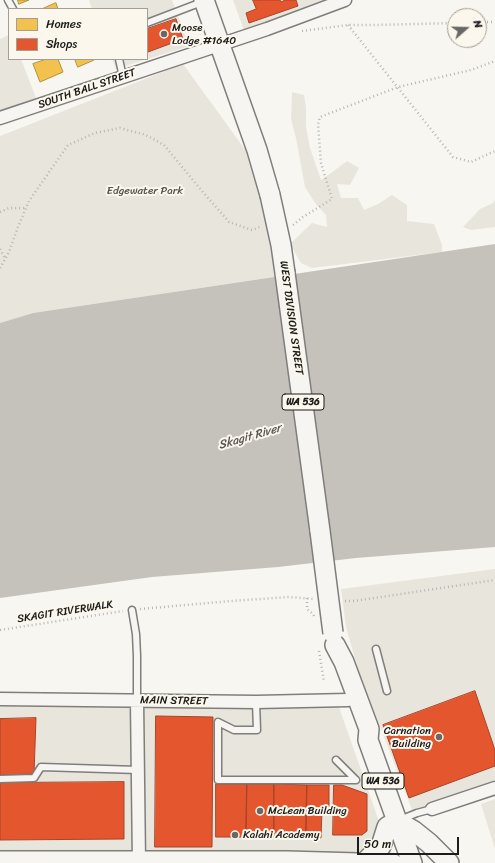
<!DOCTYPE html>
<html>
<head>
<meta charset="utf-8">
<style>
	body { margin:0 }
	#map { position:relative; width:495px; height:863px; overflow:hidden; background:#f8f6f0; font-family:Sriracha,sans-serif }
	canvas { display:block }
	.legend { position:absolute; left:8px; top:8px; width:140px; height:52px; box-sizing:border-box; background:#fbf7ec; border:1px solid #a29f99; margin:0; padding:5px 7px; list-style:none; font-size:12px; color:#1c1c1c }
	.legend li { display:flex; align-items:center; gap:8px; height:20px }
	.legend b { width:20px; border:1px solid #a29f99 }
	.north { position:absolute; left:447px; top:8px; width:40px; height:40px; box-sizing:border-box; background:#fbf7ec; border:1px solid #a29f99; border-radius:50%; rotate:70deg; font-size:11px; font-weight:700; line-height:16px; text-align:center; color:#1c1c1c }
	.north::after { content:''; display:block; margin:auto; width:14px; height:18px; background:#696866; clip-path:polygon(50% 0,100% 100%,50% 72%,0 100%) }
	.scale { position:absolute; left:357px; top:837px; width:102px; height:18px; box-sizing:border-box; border:2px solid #1c1c1c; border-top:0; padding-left:5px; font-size:12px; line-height:14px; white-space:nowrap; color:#1c1c1c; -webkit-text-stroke:3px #fbf7ec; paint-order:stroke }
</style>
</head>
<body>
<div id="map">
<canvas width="495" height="863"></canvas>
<ul class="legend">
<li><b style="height:11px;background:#f2c14e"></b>Homes</li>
<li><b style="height:11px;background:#e4572e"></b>Shops</li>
</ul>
<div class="north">N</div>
<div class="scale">50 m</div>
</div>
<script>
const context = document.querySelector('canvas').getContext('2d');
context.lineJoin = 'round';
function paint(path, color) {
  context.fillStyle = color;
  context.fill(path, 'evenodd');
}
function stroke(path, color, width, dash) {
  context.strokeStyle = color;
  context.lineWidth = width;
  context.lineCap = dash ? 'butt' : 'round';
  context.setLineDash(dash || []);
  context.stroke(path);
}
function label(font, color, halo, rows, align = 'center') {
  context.font = font + ' Sriracha,sans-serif';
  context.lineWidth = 4;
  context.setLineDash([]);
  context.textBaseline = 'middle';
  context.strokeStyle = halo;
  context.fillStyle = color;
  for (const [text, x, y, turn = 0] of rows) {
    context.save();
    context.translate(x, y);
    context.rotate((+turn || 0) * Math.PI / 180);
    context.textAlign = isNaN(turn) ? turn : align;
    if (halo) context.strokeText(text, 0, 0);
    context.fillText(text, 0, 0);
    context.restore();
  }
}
paint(new Path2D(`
	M89 0H172L189 46 116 69 112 59H147V9H92Z
	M233 0H326V1L244 30Z
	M9 35V59H21L36 98 0 111V39Z
	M183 64 265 177 287 275 33 313 0 323V136Z
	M292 92 304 95 306 108V127L310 148 321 180 331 173 347 161 359 168 350 185 337 184 341 198H358L364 210 378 204 392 195 407 205V221L434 224 442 245V252L312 268 301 263 290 244 312 223 327 227 326 215 315 203 305 187 296 138 291 119Z
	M495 200V227L471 230 463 227 480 209 493 203Z
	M495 569V786L414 815 358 669 346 627 341 589Z
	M0 705 339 707 390 853 0 850Z
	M495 799V849L481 804Z`), '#e8e5dd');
paint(new Path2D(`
	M495 244V547L356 558 278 567 152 577 0 598V323L33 313Z`), '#c5c2bc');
const homes = new Path2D(`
	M18 0H29L19 4Z
	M56 3 58 9H42Z
	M47 59H58L63 72 40 82 33 64Z
	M75 59H93L94 60 78 67Z`);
paint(homes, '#f2c14e');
stroke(homes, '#b2903f', 1);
const shops = new Path2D(`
	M253 0H280L281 2 285 0H296L298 6 249 23 246 13 256 9Z
	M176 19 183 39 148 52 147 50V29Z
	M475 691 495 750V766L409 798 383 725Z
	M156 716 213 717 212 847H155Z
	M36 718 34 774 0 775V719Z
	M124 782V839L0 840V783Z
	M216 784H247L246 837H216Z
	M247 784H274V837H246Z
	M274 784 307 785 306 838 274 837Z
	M307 785H329V810H322L321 838H306Z
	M334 785H342L367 794V831L362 835H333Z`);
paint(shops, '#e4572e');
stroke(shops, '#a84529', 1);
const lane = new Path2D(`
	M8 0 13 9
	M147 23 202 2
	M119 59 123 77
	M132 610 136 634 137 656V701
	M376 649 387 691
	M256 702 257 730H234L218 722V780H356
	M336 760 356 780
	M0 779 34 778 41 767 138 770
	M402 819 417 813 432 809`);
const street = new Path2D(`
	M0 118 267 29 345 0
	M0 699 256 702 348 700
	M137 701 139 863
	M432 809 495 788`);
const secondary = new Path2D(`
	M0 860H287L394 863`);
const primary = new Path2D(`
	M204 0 257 150 270 195
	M285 273 320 531
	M335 645 344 662 369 729 368 740 412 863
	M397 821 414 831 429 843 449 863
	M365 862 381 846 387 827 397 821`);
stroke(lane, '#7f7e7b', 9);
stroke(street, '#7f7e7b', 15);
stroke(secondary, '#7f7e7b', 20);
stroke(primary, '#7f7e7b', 22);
stroke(new Path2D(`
	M479 22H495
	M348 25 453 157 471 162 495 151
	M302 31 348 25H375L455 23
	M0 212 9 208H26
	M293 225 303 217 332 199 321 163 318 124 320 117 398 87 471 70 495 61
	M0 249 5 258
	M0 268 9 252 18 227 29 201 68 145 95 133 120 128 146 135 164 145 202 191 229 222 252 230 262 226
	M307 598V609L313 614 314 616
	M345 601H354L495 580
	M140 609 231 601 289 597 314 599
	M0 630 123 611
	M319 651 324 682`), '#b7b6b4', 2.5, [1, 3]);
stroke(lane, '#f6f5f1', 6);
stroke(street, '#f6f5f1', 12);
stroke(secondary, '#f6f5f1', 17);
stroke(primary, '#f6f5f1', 19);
const primaryBridge = new Path2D(`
	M270 195 281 245 285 273
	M320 531 333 633`);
stroke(primaryBridge, '#7f7e7b', 22, []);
stroke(primaryBridge, '#f6f5f1', 19);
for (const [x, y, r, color] of [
	[164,34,4,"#696866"],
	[439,737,4,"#696866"],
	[260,811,4,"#696866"],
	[235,835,4,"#696866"]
]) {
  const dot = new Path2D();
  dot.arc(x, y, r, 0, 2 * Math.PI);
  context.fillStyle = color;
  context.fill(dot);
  stroke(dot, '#fbf7ec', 1.5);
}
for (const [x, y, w] of [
	[303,402,42],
	[383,781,42]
]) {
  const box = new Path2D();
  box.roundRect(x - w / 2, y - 8, w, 16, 3);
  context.fillStyle = '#fbf7ec';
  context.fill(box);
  stroke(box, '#1c1c1c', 1);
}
label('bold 10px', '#1c1c1c', null, [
	["WA 536",303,402],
	["WA 536",383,781]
]);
label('11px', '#1c1c1c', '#fbf7ec', [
	["Moose",172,28],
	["Lodge #1640",172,41],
	["Carnation",431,731,"right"],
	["Building",431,744,"right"],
	["McLean Building",268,811],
	["Kalahi Academy",243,835]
], 'left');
label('11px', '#1c1c1c', '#fbf7ec', [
	["SOUTH BALL STREET",87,89,-19],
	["WEST DIVISION STREET",291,318,82],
	["SKAGIT RIVERWALK",65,612,-9],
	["MAIN STREET",174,701,1]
]);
label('11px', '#555451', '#fbf7ec', [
	["Edgewater Park",145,191]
]);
label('italic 12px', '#575653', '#fbf7ec', [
	["Skagit River",250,437,-16]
]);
</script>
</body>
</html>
